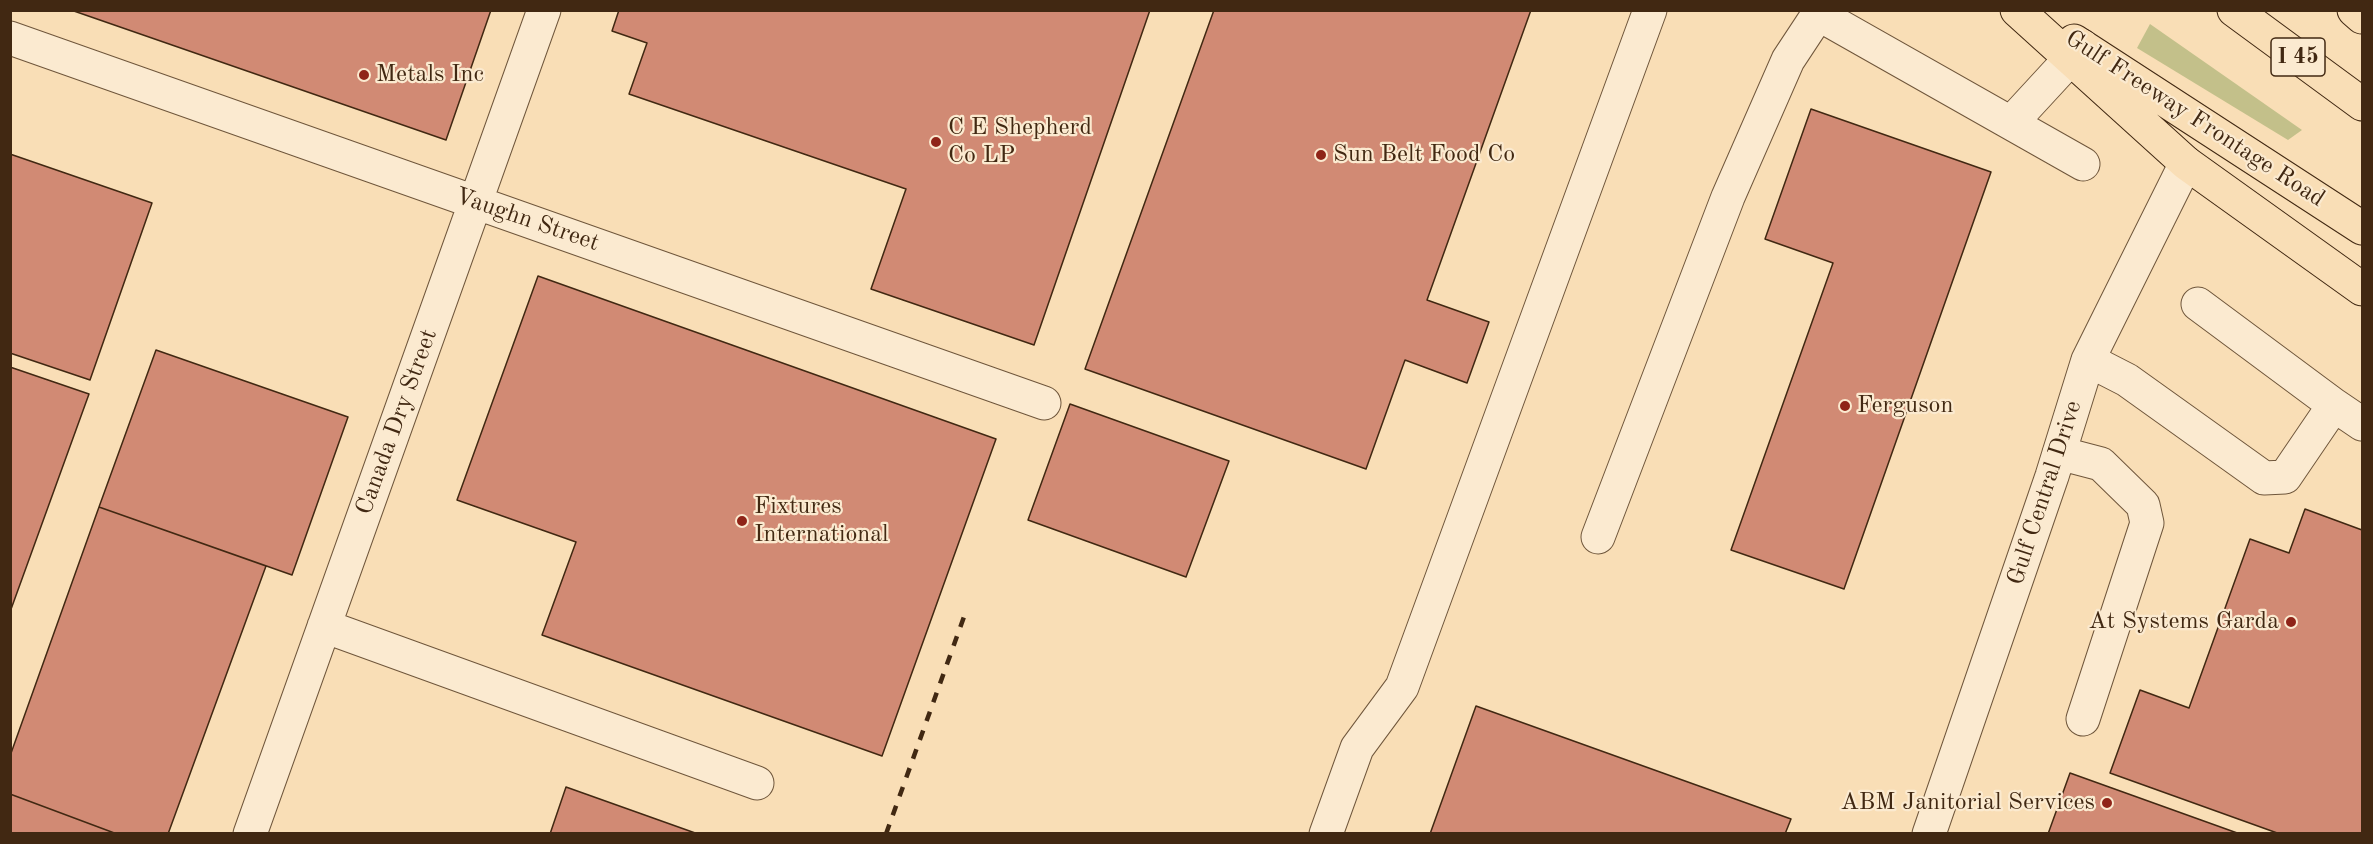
<!DOCTYPE html>
<html>
<head>
<meta charset="utf-8">
<style>
	body { margin:0 }
	#map { position:relative; width:2373px; height:844px; overflow:hidden; background:#f9deb6; font-family:"Old Standard TT",serif }
	canvas { display:block }
	.frame { position:absolute; inset:0; border:12px solid #412812; pointer-events:none }
</style>
</head>
<body>
<div id="map">
<canvas width="2373" height="844"></canvas>
<div class="frame"></div>
</div>
<script>
const context = document.querySelector('canvas').getContext('2d');
context.lineJoin = 'round';
function paint(path, color) {
  context.fillStyle = color;
  context.fill(path, 'evenodd');
}
function stroke(path, color, width, dash) {
  context.strokeStyle = color;
  context.lineWidth = width;
  context.lineCap = dash ? 'butt' : 'round';
  context.setLineDash(dash || []);
  context.stroke(path);
}
function label(font, color, halo, rows, align = 'center') {
  context.font = font + ' "Old Standard TT",serif';
  context.lineWidth = 4.5;
  context.setLineDash([]);
  context.textBaseline = 'middle';
  context.strokeStyle = halo;
  context.fillStyle = color;
  for (const [text, x, y, turn = 0] of rows) {
    context.save();
    context.translate(x, y);
    context.rotate((+turn || 0) * Math.PI / 180);
    context.textAlign = isNaN(turn) ? turn : align;
    if (halo) context.strokeText(text, 0, 0);
    context.fillText(text, 0, 0);
    context.restore();
  }
}
paint(new Path2D(`
	M2150 24 2302 130 2288 140 2137 48Z`), '#c3c08a');
const building = new Path2D(`
	M71 10H491L446 140Z
	M619 10H1150L1034 345 871 289 906 189 629 94 647 43 612 31Z
	M1214 10H1531L1427 300 1489 322 1467 383 1405 360 1366 469 1085 369Z
	M1811 109 1991 172 1844 589 1731 550 1833 263 1765 239Z
	M10 154 152 203 90 380 10 353Z
	M538 276 996 439 882 756 542 635 576 542 457 500Z
	M156 350 348 417 292 575 99 507Z
	M10 367 89 394 10 612Z
	M1070 404 1229 461 1186 577 1028 520Z
	M99 507 266 566 168 834H117L10 794V756Z
	M2305 509 2362 530V834H2280L2110 773 2140 690 2189 708 2250 539 2289 553Z
	M1476 706 1791 819 1785 834H1430Z
	M2070 773 2240 834H2048Z
	M566 787 698 834H550Z
	M10 794 117 834H10Z`);
paint(building, '#d18a74');
stroke(building, '#412812', 1.5);
const minor = new Path2D(`
	M1818 14 2083 164
	M10 38 1044 403
	M2011 123 2082 46
	M2088 360 2127 380 2264 478 2285 477 2334 405 2198 304
	M2334 405 2362 424
	M2059 453 2101 464 2143 505 2147 523 2083 719
	M1598 537 1728 197 1788 60 1821 10
	M324 626 757 783
	M250 834 544 10
	M1326 834 1357 748 1402 687 1650 10
	M1929 834 2052 476 2088 360 2186 163`);
const major = new Path2D(`
	M2017 10 2186 163 2362 289
	M2074 41 2362 228`);
const highway = new Path2D(`
	M2234 10 2362 104
	M2354 10 2362 17`);
stroke(minor, '#6f563b', 35);
stroke(major, '#412812', 35);
stroke(highway, '#412812', 35);
stroke(minor, '#fbead0', 33);
stroke(major, '#f9deb6', 33);
stroke(highway, '#f9deb6', 33);
stroke(new Path2D(`
	M886 834 965 614`), '#412812', 4.5, [10, 10]);
for (const [x, y, r, color] of [
	[364,75,6,"#8f2418"],
	[936,142,6,"#8f2418"],
	[1321,155,6,"#8f2418"],
	[1845,406,6,"#8f2418"],
	[742,521,6,"#8f2418"],
	[2291,622,6,"#8f2418"],
	[2107,803,6,"#8f2418"]
]) {
  const dot = new Path2D();
  dot.arc(x, y, r, 0, 2 * Math.PI);
  context.fillStyle = color;
  context.fill(dot);
  stroke(dot, '#fbead0', 2);
}
for (const [x, y, w] of [
	[2298,57,54]
]) {
  const box = new Path2D();
  box.roundRect(x - w / 2, y - 19, w, 38, 4.5);
  context.fillStyle = '#fbead0';
  context.fill(box);
  stroke(box, '#412812', 1.5);
}
label('bold 22px', '#412812', null, [
	["I 45",2298,57]
]);
label('24px', '#412812', '#fbead0', [
	["Metals Inc",376,75],
	["C E Shepherd",948,128],
	["Co LP",948,156],
	["Sun Belt Food Co",1333,155],
	["Ferguson",1857,406],
	["Fixtures",754,507],
	["International",754,535],
	["At Systems Garda",2279,622,"right"],
	["ABM Janitorial Services",2095,803,"right"]
], 'left');
label('24px', '#412812', '#fbead0', [
	["Gulf Freeway Frontage Road",2195,119,33],
	["Vaughn Street",527,220,19],
	["Canada Dry Street",397,422,-70],
	["Gulf Central Drive",2045,493,-72]
]);
</script>
</body>
</html>
